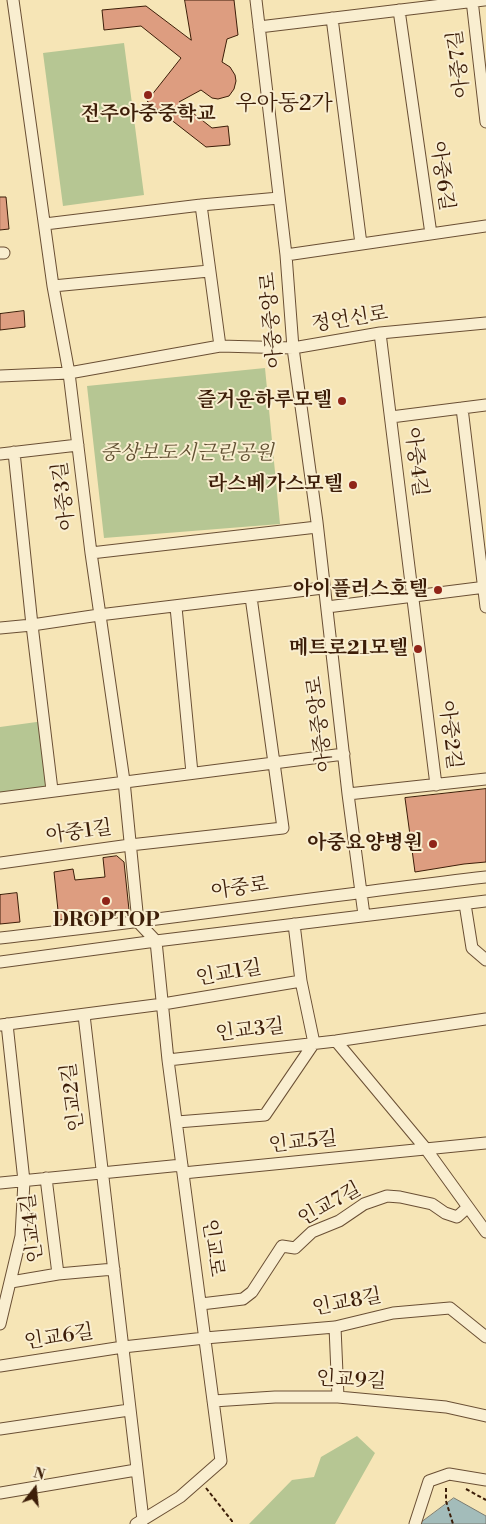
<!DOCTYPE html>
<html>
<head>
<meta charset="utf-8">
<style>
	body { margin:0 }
	#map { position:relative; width:486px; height:1524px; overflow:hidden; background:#f6e5b6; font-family:"Libre Bodoni",serif }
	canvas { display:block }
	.north { position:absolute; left:10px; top:1464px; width:50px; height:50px; -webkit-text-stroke:4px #f9eed0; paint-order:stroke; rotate:16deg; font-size:14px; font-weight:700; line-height:20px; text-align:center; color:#3c1d08 }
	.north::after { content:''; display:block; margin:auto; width:18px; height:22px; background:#3c1d08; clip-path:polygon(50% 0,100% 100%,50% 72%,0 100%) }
</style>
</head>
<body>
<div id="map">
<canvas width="486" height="1524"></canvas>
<div class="north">N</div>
</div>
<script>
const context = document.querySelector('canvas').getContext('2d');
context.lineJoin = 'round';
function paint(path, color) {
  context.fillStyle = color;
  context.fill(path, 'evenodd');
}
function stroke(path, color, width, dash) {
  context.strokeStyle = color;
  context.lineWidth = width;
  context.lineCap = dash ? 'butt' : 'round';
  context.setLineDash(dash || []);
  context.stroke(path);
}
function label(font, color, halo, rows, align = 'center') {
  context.font = font + ' "Libre Bodoni","Noto Serif KR",serif';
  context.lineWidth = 4;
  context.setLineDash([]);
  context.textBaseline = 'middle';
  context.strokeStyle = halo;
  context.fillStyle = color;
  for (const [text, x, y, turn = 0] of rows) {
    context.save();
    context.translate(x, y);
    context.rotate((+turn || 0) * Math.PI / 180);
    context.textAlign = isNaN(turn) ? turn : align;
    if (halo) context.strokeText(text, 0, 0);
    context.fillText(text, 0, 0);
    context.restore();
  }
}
paint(new Path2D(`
	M124 43 144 195 63 206 43 53Z
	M265 368 280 524 104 538 87 386Z
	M44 721 52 790 0 798V727Z
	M357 1436 375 1453 335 1524H249L292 1480 314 1477 321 1457Z`), '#b6c693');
const water = new Path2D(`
	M454 1498 486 1516V1524H419Z`);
paint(water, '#a3bcba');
stroke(water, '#7a7c73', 1);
const building = new Path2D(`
	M185 0H234L238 35 227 39 222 62 230 67 235 75 236 81 234 89 229 96 218 99 212 98 201 90 179 102 212 128 228 126 230 145 206 147 147 101 181 58 141 26 104 30 102 10 146 6 191 40Z
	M0 197H6L9 229 0 230Z
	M24 311 25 327 0 330V314Z
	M486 789V862L464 864 415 872 405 798Z
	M117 856 124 862 129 910 59 920 54 872 73 869 75 880 105 877 103 858Z
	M17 893 20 922 0 924V895Z`);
paint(building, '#dd9d80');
stroke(building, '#3c1d08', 1);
const minor = new Path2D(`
	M13 0 53 286 69 373 91 553 124 781 138 922 156 941 168 1060 221 1461 180 1497 136 1524
	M256 0 286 255 293 348 317 522 348 794 364 915
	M472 0 486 122
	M399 10 431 234
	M332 18 361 244
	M259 27 484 0
	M201 205 220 346
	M45 224 201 205 279 198
	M0 253H4
	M286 255 486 226
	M53 286 209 271
	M380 333 436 785
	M0 376 69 373 220 346 293 348 380 333 486 323
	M462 408 486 607
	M391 417 486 405
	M14 452 32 625 52 790
	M0 454 78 445
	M91 553 317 527
	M176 607 192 773
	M327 607 486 587
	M0 628 32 625 99 615 323 588
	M348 794 486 779
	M0 798 344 754
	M0 863 130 845 283 828 251 597
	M465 904 472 948 486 960
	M0 938C162 920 324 896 486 877
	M0 962 156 941 486 901
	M84 1015 143 1520
	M0 1025 163 1004 301 981
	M336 1041 426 1149 486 1232
	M168 1060 336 1041 486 1019
	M177 1122 265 1115 314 1043 301 981 294 924
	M183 1173 486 1143
	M46 1178 58 1274
	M0 1183 182 1165
	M11 1282 58 1274 114 1269
	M201 1304 243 1299 252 1292 282 1246 295 1248 312 1232 339 1221 364 1204 387 1196 400 1197 432 1204 445 1213 457 1217 468 1207
	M0 1324 21 1236 24 1181 7 1024
	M335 1327 338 1397
	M0 1366 123 1347 205 1338 335 1327 393 1313 450 1308 486 1337
	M213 1401 275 1397H338L446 1407 486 1416
	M0 1429 129 1410
	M0 1493 136 1470
	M415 1524 429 1481 449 1474 486 1480`);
stroke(minor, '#6a4f34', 13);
stroke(new Path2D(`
	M206 1488 232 1521V1524
	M446 1488V1501L453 1524
	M466 1489 486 1500`), '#3c1d08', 2, [4, 2.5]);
stroke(minor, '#f9eed0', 11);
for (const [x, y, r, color] of [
	[148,95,5,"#8f2418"],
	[342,401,5,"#8f2418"],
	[353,485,5,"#8f2418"],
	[438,590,5,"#8f2418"],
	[418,649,5,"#8f2418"],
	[433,844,5,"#8f2418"],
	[106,901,5,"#8f2418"]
]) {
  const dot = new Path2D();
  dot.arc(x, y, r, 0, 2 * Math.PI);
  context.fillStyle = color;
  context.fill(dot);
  stroke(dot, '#f9eed0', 2);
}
label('20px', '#3c1d08', '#f9eed0', [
	["아중7길",460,64,-97],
	["아중6길",441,176,82],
	["아중중앙로",273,320,-95],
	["정언신로",350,320,-9],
	["아중4길",415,462,83],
	["아중3길",65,496,-97],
	["아중중앙로",321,724,-97],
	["아중2길",449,735,83],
	["아중1길",79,833,-8],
	["아중로",240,889,-8],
	["인교1길",229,974,-10],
	["인교3길",250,1031,-7],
	["인교2길",74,1097,-97],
	["인교5길",303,1143,-6],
	["인교7길",330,1205,-29],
	["인교4길",33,1228,-97],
	["인교로",212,1248,82],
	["인교8길",347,1303,-11],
	["인교6길",59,1338,-9],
	["인교9길",351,1381,3]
]);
label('bold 20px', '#3c1d08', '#f9eed0', [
	["전주아중중학교",148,115,"center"],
	["즐거운하루모텔",332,401],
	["라스베가스모텔",343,485],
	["아이플러스호텔",428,590],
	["메트로21모텔",408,649],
	["아중요양병원",423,844],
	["DROPTOP",106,921,"center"]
], 'right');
label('italic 20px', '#615032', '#f9eed0', [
	["중상보도시근린공원",187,454]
]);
label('22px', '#3c1d08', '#f9eed0', [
	["우아동2가",284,105]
]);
</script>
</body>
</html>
